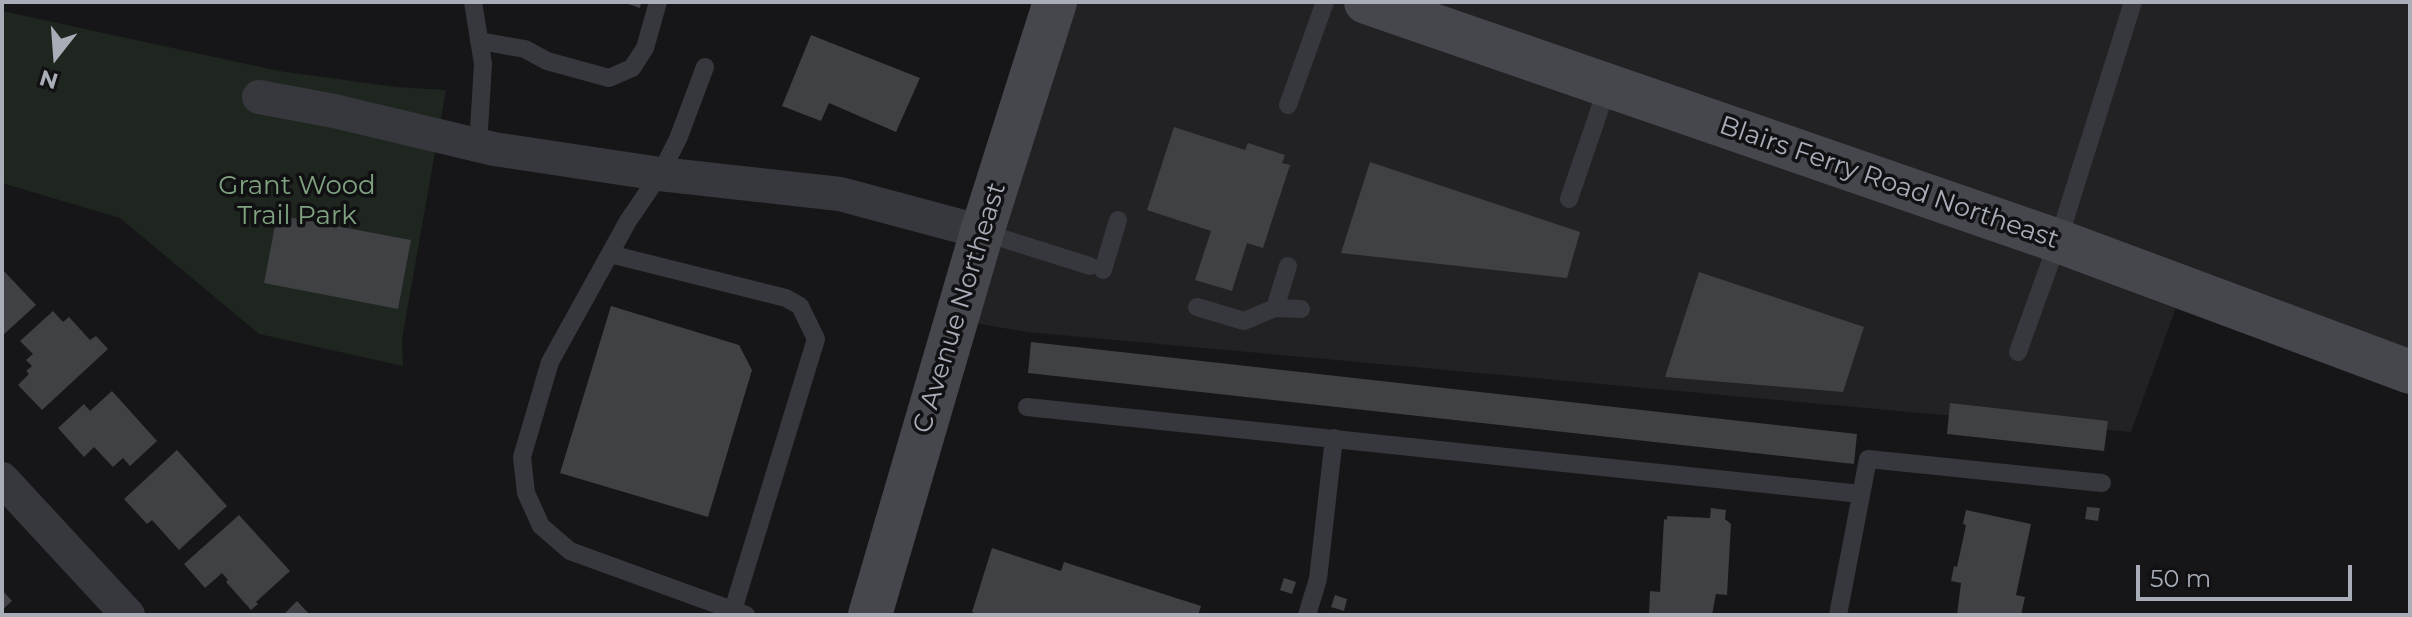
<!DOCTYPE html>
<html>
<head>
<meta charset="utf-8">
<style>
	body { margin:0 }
	#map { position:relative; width:2412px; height:617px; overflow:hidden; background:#161618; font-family:Montserrat,sans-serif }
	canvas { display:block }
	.frame { position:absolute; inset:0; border:4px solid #a8adb8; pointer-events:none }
	.north { position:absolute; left:16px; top:16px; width:80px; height:80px; -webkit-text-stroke:6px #111113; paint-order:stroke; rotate:197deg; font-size:22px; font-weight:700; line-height:32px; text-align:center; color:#a8adb8 }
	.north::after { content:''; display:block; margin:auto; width:28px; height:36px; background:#a8adb8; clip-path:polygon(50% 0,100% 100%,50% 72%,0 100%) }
	.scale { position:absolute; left:2136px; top:565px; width:216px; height:36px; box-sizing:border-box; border:4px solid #a8adb8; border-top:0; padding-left:10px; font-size:24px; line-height:28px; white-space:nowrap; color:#a8adb8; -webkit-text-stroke:6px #111113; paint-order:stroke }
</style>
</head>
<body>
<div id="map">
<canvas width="2412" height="617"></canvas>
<div class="frame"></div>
<div class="north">N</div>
<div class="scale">50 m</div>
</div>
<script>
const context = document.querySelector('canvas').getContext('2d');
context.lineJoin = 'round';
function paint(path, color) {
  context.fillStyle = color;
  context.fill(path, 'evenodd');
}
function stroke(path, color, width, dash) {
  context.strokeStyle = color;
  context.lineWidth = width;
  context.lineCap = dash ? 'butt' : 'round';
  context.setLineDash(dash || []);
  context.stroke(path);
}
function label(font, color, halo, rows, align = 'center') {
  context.font = font + ' Montserrat,sans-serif';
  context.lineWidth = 7;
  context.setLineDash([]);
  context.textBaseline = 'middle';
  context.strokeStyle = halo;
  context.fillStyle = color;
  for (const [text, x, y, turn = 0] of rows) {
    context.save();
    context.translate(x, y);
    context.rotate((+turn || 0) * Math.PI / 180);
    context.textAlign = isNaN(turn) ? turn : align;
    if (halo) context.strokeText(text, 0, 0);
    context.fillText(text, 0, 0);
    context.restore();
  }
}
paint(new Path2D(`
	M1055 2H2410V372L2183 288 2131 432 1027 332 956 320Z`), '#222225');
paint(new Path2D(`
	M2 11 279 71 396 87 446 90 402 339 403 366 259 334 120 218 2 183Z`), '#1e261f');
paint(new Path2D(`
	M622 2H641L640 8Z
	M811 35 920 78 896 132 829 103 821 121 782 106Z
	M1174 127 1245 150 1248 143 1285 155 1282 163 1290 165 1263 248 1247 243 1232 291 1195 280 1211 231 1147 210Z
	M1370 162 1580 232 1567 278 1341 253Z
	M277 215 411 240 398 309 264 283Z
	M2 269 36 305 2 336Z
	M1699 272 1864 327 1843 392 1665 377Z
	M611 306 739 345 752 370 708 517 560 473Z
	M53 311 63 322 69 317 90 340 96 336 108 349 42 410 18 385 29 374 26 371 32 366 26 360 33 354 20 341Z
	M1031 342 1857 434 1854 464 1028 373Z
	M112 391 157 441 130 466 123 458 113 467 94 447 84 457 58 428 84 404 90 411Z
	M1950 403 2108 421 2104 451 1947 434Z
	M177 450 227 506 179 550 152 520 147 524 124 499Z
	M2087 507 2100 508 2098 521 2085 519Z
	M1711 508 1726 510 1725 519 1731 524 1727 595 1716 594 1712 615H1649L1650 591 1660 592 1664 519 1667 520V516L1710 518Z
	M1966 510 2031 524 2016 595 2025 597 2021 615H1957L1961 583 1951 581 1954 566 1957 567 1966 525 1963 524Z
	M239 515 290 571 256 602 258 604 251 610 226 582 228 580 222 573 205 588 184 564Z
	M992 548 1061 571 1064 562 1201 606 1198 615H981L972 612Z
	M1284 578 1296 582 1292 594 1280 590Z
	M2 590 12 601 2 610Z
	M1335 595 1347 599 1344 611 1331 607Z
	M297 601 310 615H283Z`), '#404145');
stroke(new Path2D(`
	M473 2 483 64 478 146
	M479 41 525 49 547 61 609 78 632 68 645 48 658 2
	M705 67 678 139 660 174 628 221 550 362 522 457 526 493 541 526 570 551 746 615
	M1288 105 1325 2
	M1569 199 1608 85
	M982 232 1090 266
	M610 254 786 298 800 306 816 339 733 610
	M1103 270 1118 220
	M1197 307 1244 321 1275 308 1288 266
	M1275 308 1301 309
	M2018 352 2058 241 2133 2
	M1027 407 1861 494
	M1307 615 1318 579 1334 438
	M1838 615 1868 459 2102 483`), '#37383d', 18);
stroke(new Path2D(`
	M259 97 334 111 494 149 660 174 840 194 982 232
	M2 479 128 615`), '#37383d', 34);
stroke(new Path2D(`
	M1366 2 2058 241 2410 372
	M870 615 982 232 1055 2`), '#45474d', 44);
label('26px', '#a8adb8', '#111113', [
	["Blairs Ferry Road Northeast",1889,183,19],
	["C Avenue Northeast",960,308,-73]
]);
label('26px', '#7fa381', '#111113', [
	["Grant Wood",297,186],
	["Trail Park",297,216]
]);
</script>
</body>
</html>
